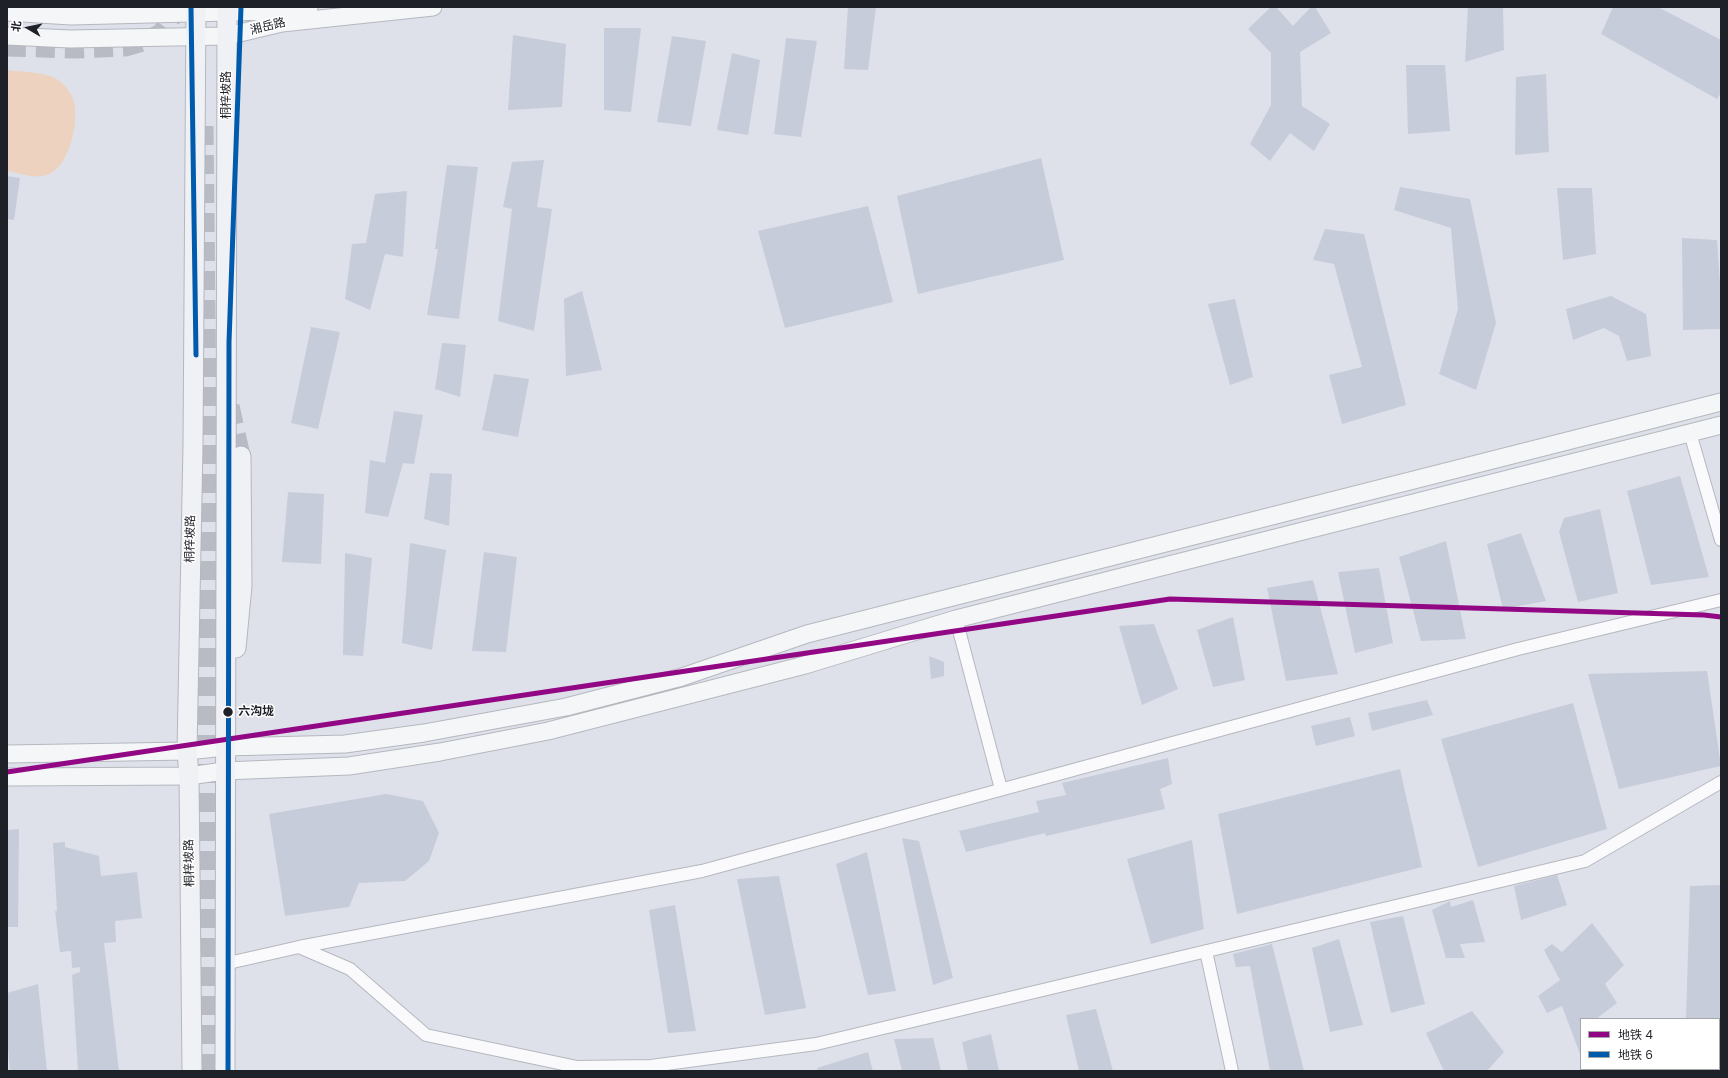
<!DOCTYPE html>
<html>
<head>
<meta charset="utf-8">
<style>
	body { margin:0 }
	#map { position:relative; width:1728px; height:1078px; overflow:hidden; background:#dee1ea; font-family:Poppins,"Noto Sans SC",sans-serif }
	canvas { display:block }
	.frame { position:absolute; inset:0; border:8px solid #1e2127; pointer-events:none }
	.legend { position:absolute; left:1580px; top:1018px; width:140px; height:52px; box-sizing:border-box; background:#fff; border:1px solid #a5a6a9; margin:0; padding:5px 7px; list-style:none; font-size:12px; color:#1e2127 }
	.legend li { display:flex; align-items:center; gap:8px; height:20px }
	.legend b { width:20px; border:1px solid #a5a6a9 }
	.north { position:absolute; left:8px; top:8px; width:40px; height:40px; -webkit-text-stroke:3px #fff; paint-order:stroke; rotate:279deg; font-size:11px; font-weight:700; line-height:16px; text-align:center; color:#1e2127 }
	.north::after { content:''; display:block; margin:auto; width:14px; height:18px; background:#1e2127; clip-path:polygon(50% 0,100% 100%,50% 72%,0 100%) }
</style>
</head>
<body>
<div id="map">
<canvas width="1728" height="1078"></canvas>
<div class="frame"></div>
<ul class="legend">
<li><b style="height:5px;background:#920783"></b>地铁 4</li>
<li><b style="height:5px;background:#005bac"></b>地铁 6</li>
</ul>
<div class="north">北</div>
</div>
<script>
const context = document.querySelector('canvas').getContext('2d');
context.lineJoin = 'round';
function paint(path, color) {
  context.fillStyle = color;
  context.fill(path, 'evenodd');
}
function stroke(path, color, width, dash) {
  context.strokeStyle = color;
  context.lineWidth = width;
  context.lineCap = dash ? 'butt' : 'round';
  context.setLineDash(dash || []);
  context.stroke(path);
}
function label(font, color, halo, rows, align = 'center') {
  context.font = font + ' Poppins,"Noto Sans SC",sans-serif';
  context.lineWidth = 3;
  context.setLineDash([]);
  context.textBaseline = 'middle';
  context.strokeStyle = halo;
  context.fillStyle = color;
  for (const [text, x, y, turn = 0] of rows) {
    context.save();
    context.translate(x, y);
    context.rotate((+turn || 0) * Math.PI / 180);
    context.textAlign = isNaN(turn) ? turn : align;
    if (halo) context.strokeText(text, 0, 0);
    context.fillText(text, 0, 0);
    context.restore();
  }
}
paint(new Path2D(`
	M7 70C21 72 47 72 58 80 65 85 72 93 74 102 79 123 69 168 47 175 35 179 19 173 7 171Z`), '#ecd2bf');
paint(new Path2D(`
	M848 7H876L868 70 844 69Z
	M1271 7H1276L1293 26 1311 7H1315L1331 33 1300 52 1302 106 1330 124 1314 151 1290 133 1270 161 1250 144 1271 105V53L1248 29Z
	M1468 7H1503L1504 50 1465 62Z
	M1613 7H1658L1721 40V93L1717 99 1601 34Z
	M604 28H641L631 112 604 110Z
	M513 35 566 44 562 107 508 110Z
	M672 36 706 41 691 126 657 122Z
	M786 38 817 41 801 137 774 134Z
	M732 53 760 60 748 135 717 130Z
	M1406 65H1445L1450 131 1408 134Z
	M1546 74 1549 152 1515 155 1516 77Z
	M1041 158 1064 260 918 294 897 196Z
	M544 160 537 207 552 209 534 331 498 321 512 209 503 207 512 162Z
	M447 165 478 167 459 319 427 315 438 249H435Z
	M7 176 20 178 14 220 7 219Z
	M1400 187 1470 199 1496 323 1476 390 1439 374 1458 309 1451 228 1394 210Z
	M1557 188H1592L1596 254 1563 260Z
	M407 191 403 257 385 254 370 310 345 299 352 244 366 243 375 194Z
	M868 206 893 302 785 328 758 231Z
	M1325 229 1364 234 1406 405 1342 424 1329 375 1362 367 1334 264 1313 260Z
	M1682 238 1717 240 1721 298V329L1683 330Z
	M582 291 602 370 566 376 564 299Z
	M1611 296 1646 314 1651 356 1627 361 1619 336 1604 328 1573 340 1566 309Z
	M1235 299 1253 377 1230 385 1208 304Z
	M311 327 340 332 318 429 291 423Z
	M442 343 466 345 460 397 435 389Z
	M494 374 529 379 518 437 482 430Z
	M394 411 423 415 414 464 403 463 388 517 365 513 370 460 385 463Z
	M430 473 452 474 449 526 424 519Z
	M1680 476 1709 577 1651 585 1627 491Z
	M288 492 324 494 321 564 282 562Z
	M1600 509 1618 593 1578 602 1559 532 1564 518Z
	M1521 533 1546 601 1503 609 1487 544Z
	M1446 541 1466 639 1421 641 1399 557Z
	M410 543 446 550 432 650 402 643Z
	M484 552 517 557 506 652 472 651Z
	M345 553 372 558 363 656 343 655Z
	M1379 568 1393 643 1355 653 1338 572Z
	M1313 580 1338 674 1286 681 1267 588Z
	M1233 617 1245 680 1213 687 1197 630Z
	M1154 624 1178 689 1142 705 1119 626Z
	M929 656 944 662V676L931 679Z
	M1707 671 1721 766 1619 789 1588 674Z
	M1427 700 1433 715 1372 731 1368 713Z
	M1573 703 1607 829 1478 867 1441 739Z
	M1350 717 1355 736 1316 746 1311 726Z
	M1168 758 1172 784 1160 789 1165 809 1046 836 1045 833 966 852 959 831 1039 812 1036 801 1066 795 1062 783Z
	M1400 769 1422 867 1237 914 1218 814Z
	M386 794 423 801 439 833 429 861 405 881 359 883 349 907 285 916 269 814Z
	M19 829 18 927H7V830Z
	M902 838 919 841 953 978 933 985Z
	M1192 840 1204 929 1151 944 1127 859Z
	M65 842V847L99 856 101 876 137 872 142 918 115 921 116 942 104 943 119 1071H78L72 975 80 972V967L72 968 71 951 60 952 55 911H57L53 843Z
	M867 852 896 991 868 995 836 864Z
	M1557 875 1567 905 1521 920 1514 886Z
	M779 876 806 1008 765 1015 737 879Z
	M1721 885V1019H1686L1690 886Z
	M1473 900 1485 942 1460 944 1465 958H1446L1432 910 1450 901 1451 907Z
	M675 905 696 1031 668 1033 649 910Z
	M1403 916 1425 1004 1391 1013 1370 922Z
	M1592 923 1624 965 1605 984 1617 1003 1596 1019H1581L1580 1054 1562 1006 1547 1013 1538 996 1560 980 1544 950 1552 944 1562 952Z
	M1339 939 1363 1025 1330 1032 1312 948Z
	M1272 944 1304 1071H1270L1250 966 1236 967 1233 954Z
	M38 984 47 1071H10L7 1038V993Z
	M1096 1009 1113 1071H1079L1066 1015Z
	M1472 1011 1504 1052 1487 1071H1444L1426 1033Z
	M991 1034 999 1071H968L962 1042Z
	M933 1038 941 1071H902L894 1039Z
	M868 1052 873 1071H818L817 1068Z`), '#c7ccdb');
stroke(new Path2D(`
	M7 47 76 49 126 47 143 42 161 33 171 19 175 7
	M204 126 208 503 206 1071
	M230 406 241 456`), '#b8bbc3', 19, [19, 10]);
const street = new Path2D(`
	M1690 433 1721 540
	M956 619 1001 789
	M299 947 350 969 426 1035 577 1067 651 1066 816 1044 1585 861 1721 782
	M1206 951 1232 1071
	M224 964 299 947 702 871 1518 649 1721 600`);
const secondary = new Path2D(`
	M7 12 71 16 269 11 309 8
	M7 36 70 39 227 36 282 23 433 7
	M7 754 187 751 225 747 345 744 424 733 566 707 682 677 807 634 1721 402
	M7 777 189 776 224 771 349 766 440 752 548 731 805 665 956 619 1721 425`);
const primary = new Path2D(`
	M236 648 242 586 241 456
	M192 1071 189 776 187 751 193 445 196 7
	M225 1071 227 7`);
stroke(street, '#b5b8bf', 14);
stroke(secondary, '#b5b8bf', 19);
stroke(primary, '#b3b7c0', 21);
stroke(street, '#fafafc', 12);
stroke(secondary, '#f5f6f8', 17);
stroke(primary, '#f0f1f5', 19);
stroke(new Path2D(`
	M7 772 1170 599 1704 615 1721 617`), '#920783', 5);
stroke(new Path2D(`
	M191 7 196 355
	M228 1071 229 342 241 7`), '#005bac', 5);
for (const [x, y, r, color] of [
	[228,712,5.5,"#1e2127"]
]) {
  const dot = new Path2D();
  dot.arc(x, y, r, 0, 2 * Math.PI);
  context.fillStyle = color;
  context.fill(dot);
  stroke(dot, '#fff', 1.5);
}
label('12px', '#1e2127', '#fff', [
	["湘岳路",268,27,-14],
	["桐梓坡路",227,95,-90],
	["桐梓坡路",191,539,-89],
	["桐梓坡路",190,863,-91]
]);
label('bold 12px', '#1e2127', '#fff', [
	["六沟垅",238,712]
], 'left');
</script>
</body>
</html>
